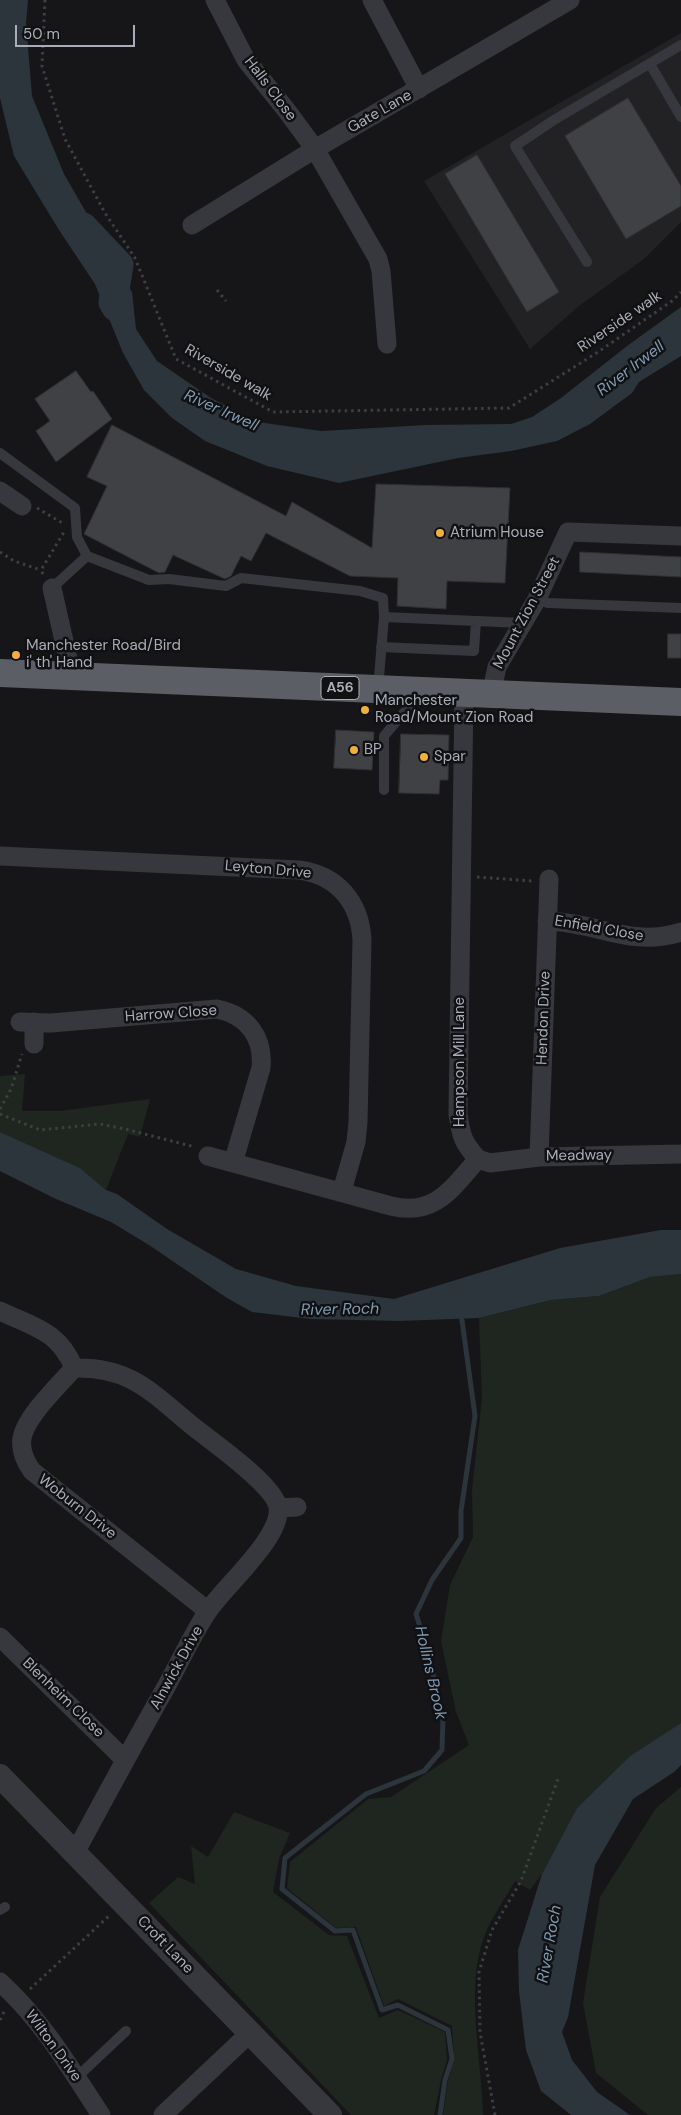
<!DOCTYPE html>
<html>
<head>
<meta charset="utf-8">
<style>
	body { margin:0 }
	#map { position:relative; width:681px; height:2115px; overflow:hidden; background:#161618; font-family:"DM Sans",sans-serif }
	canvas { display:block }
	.scale { position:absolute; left:15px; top:25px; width:120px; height:22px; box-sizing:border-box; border:2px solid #a8adb8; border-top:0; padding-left:6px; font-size:15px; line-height:18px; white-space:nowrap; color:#a8adb8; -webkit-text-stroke:4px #111113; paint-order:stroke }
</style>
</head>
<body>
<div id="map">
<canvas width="681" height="2115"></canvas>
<div class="scale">50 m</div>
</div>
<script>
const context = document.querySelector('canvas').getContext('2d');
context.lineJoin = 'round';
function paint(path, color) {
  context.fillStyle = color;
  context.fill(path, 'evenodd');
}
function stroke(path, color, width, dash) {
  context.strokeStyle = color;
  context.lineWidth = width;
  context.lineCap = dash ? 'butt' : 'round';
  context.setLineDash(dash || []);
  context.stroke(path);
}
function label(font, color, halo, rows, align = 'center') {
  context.font = font + ' "DM Sans",sans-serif';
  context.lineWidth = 5;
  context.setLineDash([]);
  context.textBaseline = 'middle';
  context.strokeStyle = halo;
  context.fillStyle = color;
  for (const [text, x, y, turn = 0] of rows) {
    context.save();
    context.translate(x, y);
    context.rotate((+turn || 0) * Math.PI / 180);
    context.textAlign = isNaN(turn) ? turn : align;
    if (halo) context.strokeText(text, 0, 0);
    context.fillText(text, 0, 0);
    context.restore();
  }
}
paint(new Path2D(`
	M681 33V222L644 259 579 306 530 349 424 181Z`), '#222225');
paint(new Path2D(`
	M25 1074 22 1111H60L150 1099 140 1137 128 1134 106 1190 80 1168 0 1132V1076Z
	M681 1274V1723L630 1756 577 1808 542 1874 530 1890 515 1881C505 1899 491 1918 484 1937 465 1987 482 2061 483 2115H443L448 2081 454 2060 452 2026 398 1999 384 2006 356 1927 336 1928 287 1888 290 1862 368 1799 391 1797 469 1745 456 1712 441 1641 450 1585 473 1537 472 1490 482 1398 479 1318 551 1300 599 1296 650 1277Z
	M681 1787V2115H648L596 2073 583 2003 600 1897 656 1808Z
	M234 1812 290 1833 279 1859 273 1892 329 1935 347 1936 379 2018 398 2010 445 2032 447 2060 441 2080 434 2115H351L149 1903 178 1877 195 1884 191 1846 208 1857Z`), '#1e261f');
paint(new Path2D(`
	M0 0H28L26 23 32 96 64 174 132 292 136 329 157 361 211 398 258 422 321 431 426 425 511 424 532 417 561 398 627 346 681 307V356L639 382 632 393 590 424 557 441 511 451 458 458 339 483 267 466 205 441 172 418 144 390 123 353 95 284 59 230 14 156 0 98Z
	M0 1132 80 1168 106 1190 117 1194 167 1229 236 1269 296 1286 394 1299 560 1248 661 1230H681V1274L650 1277 599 1296 551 1300 479 1318 399 1321 311 1319 252 1312 227 1298 149 1245 111 1222 56 1199 0 1171Z
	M681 1723V1765L674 1772 633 1799 595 1865 568 2017 562 2032 572 2060 597 2092 630 2115H571L541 2091 526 2050 519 1991 518 1950 542 1874 577 1808 630 1756Z`), '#2c353c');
stroke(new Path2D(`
	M440 2115 445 2080 452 2059 448 2030 398 2005 382 2010 353 1930 335 1931 282 1889 285 1858 366 1794 424 1771 442 1750 443 1718 428 1652 416 1614 432 1580 461 1538V1511L475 1416 461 1313`), '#2c353c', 5);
stroke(new Path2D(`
	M83 227 119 265 113 302 116 307`), '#2c353c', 29);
const building = new Path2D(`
	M628 98 681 186V206L626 239 565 136Z
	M477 155 559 292 527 312 445 174Z
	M76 371 91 392 93 391 112 419 56 462 36 431 50 421 35 399Z
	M112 425 286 516 292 502 372 548 376 484 510 488 505 583 447 581 446 609 397 606 398 578 350 576 266 533 251 561 241 556 231 576 225 579 173 555 165 572 159 573 84 534 107 486 87 477Z
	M580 552 681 557V577L580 572Z
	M668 634H681V658H668Z
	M336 730 374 732 372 770 334 768Z
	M401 734 449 735 448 780H440L439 794 399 793Z`);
paint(building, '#404145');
stroke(building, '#303034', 1);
stroke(new Path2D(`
	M45 0 42 66 65 139 105 213 135 258 176 359 273 412 509 408 598 352 672 301 681 292
	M217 290 226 301
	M37 508 64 524
	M0 552 14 561 41 570
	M43 574 41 570 64 532
	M477 877 533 881
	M0 1109 11 1089 22 1054
	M0 1114 40 1130 100 1124 125 1129 195 1147
	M30 1989 110 1915
	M0 2020 5 2010
	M495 2115 480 2032 479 1972 492 1930 521 1881 559 1776`), '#3d3f44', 3, [2.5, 4]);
stroke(new Path2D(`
	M650 64 681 117
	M587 262 515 146 554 120 681 45
	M0 453 75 508 77 537 87 556
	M52 588 87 556 149 580 169 579 226 586 241 578 360 591 383 598 384 617 378 689
	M537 599 548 603 681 608
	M384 617 523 623
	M381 647 474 651 476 621
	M384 790V736L419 695
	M0 1910 5 1907
	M76 2078 126 2031`), '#37383d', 10);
stroke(new Path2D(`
	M215 0 246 60 287 111 315 149 378 259 381 271 387 344
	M372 0 419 89
	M192 225 315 149 570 0
	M0 491 22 506
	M52 588 72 676
	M464 694 458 1114C461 1136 463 1143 478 1159
	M491 695 497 667 537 599 568 532 681 536
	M0 856 299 870C337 875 360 902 362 940L358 1122 356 1142 342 1191
	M547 921C597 922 630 948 681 932
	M20 1022 51 1023 217 1009C247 1015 264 1037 261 1068L233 1163
	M34 1044V1022
	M208 1156 391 1206C435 1217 452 1188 478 1159
	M539 1157 549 879
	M478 1159 490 1163 539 1157 681 1154
	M0 1311C34 1327 59 1331 74 1368
	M278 1508 297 1507
	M0 1637 125 1760
	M75 1853C105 1797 135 1742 166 1687 180 1662 192 1635 208 1611 224 1587 283 1536 278 1507 274 1485 214 1443 195 1428 153 1394 131 1366 74 1368 59 1385 26 1416 22 1438 20 1450 25 1461 32 1471L208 1611
	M0 1982C42 2020 70 2068 101 2115
	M163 2115 250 2033`), '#37383d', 19);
stroke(new Path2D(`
	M0 1776 330 2115`), '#37383d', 24);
stroke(new Path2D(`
	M0 673 681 702`), '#5b5e65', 28);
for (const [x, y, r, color] of [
	[440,533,5,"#f2b134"],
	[16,655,5,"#f2b134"],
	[365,710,5,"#f2b134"],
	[354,750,5,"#f2b134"],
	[424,757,5,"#f2b134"]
]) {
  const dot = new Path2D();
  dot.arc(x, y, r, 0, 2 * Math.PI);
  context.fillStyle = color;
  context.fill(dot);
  stroke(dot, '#111113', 2);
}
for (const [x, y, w] of [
	[340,688,38]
]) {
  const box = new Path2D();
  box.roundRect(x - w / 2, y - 11.5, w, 23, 4);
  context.fillStyle = '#111113';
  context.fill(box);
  stroke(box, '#a8adb8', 1);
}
label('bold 14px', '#a8adb8', null, [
	["A56",340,688]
]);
label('15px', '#a8adb8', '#111113', [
	["Halls Close",270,89,53],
	["Gate Lane",380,112,-30],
	["Riverside walk",620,322,-34],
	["Riverside walk",228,373,30],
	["Mount Zion Street",527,613,-62],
	["Leyton Drive",268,870,5],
	["Enfield Close",599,929,10],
	["Harrow Close",171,1014,-4],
	["Hendon Drive",544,1018,-88],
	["Hampson Mill Lane",460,1062,-90],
	["Meadway",579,1156,-1],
	["Woburn Drive",77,1507,38],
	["Alnwick Drive",177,1668,-61],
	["Blenheim Close",63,1698,44],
	["Croft Lane",165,1945,46],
	["Wilton Drive",53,2046,54]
]);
label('15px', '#a8adb8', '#111113', [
	["Atrium House",450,533],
	["Manchester Road/Bird",26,646],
	["i' th' Hand",26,663],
	["Manchester",375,701],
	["Road/Mount Zion Road",375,718],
	["BP",364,750],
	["Spar",434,757]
], 'left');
label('italic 16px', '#7f9bb3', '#111113', [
	["River Irwell",631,369,-37],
	["River Irwell",221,411,24],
	["River Roch",340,1310,-1],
	["Hollins Brook",430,1673,77],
	["River Roch",550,1944,-80]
]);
</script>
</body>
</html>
